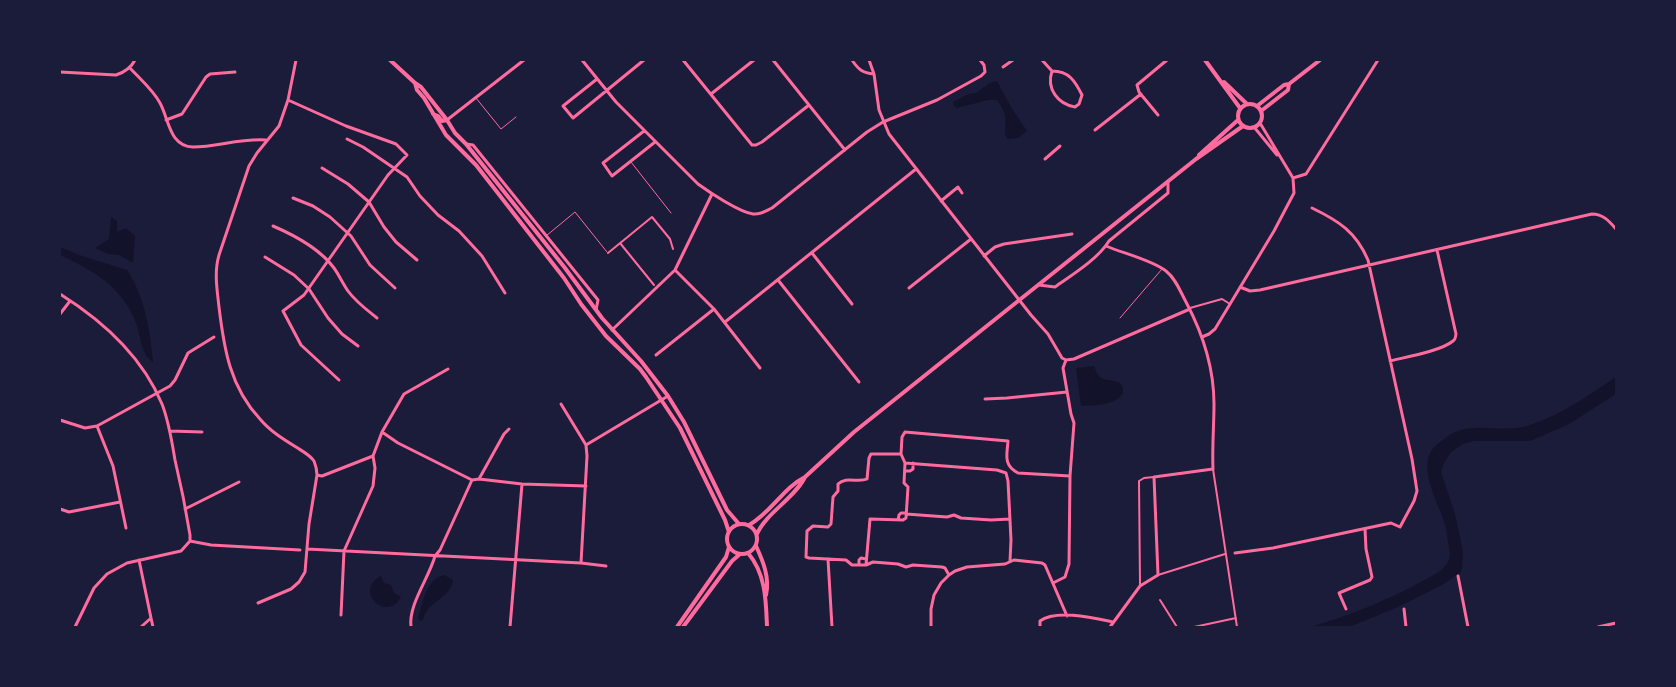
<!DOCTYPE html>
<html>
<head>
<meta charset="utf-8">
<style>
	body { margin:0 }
	#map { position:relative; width:1676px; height:687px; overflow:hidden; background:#1b1b3a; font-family:"Noto Sans",sans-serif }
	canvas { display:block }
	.frame { position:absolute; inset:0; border:61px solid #1b1b3a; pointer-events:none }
</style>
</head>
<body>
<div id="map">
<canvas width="1676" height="687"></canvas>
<div class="frame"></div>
</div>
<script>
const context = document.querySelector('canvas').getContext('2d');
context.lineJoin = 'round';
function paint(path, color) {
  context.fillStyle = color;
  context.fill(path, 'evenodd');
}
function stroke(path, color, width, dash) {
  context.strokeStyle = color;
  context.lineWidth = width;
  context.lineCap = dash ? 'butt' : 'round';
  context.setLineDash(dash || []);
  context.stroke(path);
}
paint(new Path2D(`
	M997 81 1012 109 1027 131 1018 138 1008 139 1005 135C1006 119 1007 114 997 100H988L957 108 954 106 953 102 969 94 976 93 990 83Z
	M111 217 117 221V232L126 228 135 236 133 262H131L119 255 108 254 95 248 109 239Z
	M60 247 79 255 127 270C145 297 150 330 153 362 150 360 146 356 145 353 141 346 139 330 135 320 120 285 92 270 60 255Z
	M1094 366C1100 384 1105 377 1120 383L1123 387V393C1115 406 1094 405 1081 406L1076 368Z
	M1616 377V394L1569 424 1530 441H1473L1463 444 1451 452 1444 463 1441 472 1455 514 1463 552 1462 568 1460 573 1442 585 1398 607 1354 625 1349 627H1310C1348 616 1384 602 1419 583 1429 577 1444 572 1449 560 1451 554 1449 548 1448 542 1447 534 1446 526 1443 519 1437 499 1417 467 1434 447 1437 444 1442 441 1445 438 1471 418 1501 435 1530 425 1561 415 1589 395 1616 377Z
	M444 575 453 580C452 598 426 601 423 620L420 621 418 618C423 603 426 579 444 575Z
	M381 576 384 583 391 585 394 593 401 597C386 624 353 590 381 576Z`), '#12122b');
stroke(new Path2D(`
	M476 98 501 129 516 117
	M631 162 671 213
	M546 236 575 212 607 252
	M1120 318 1162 269`), '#ff6b9d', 1);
stroke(new Path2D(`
	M620 243 654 285
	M608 253 652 217 670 239 673 249
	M1190 308 1222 299 1230 304
	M1213 469 1237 627
	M1158 575 1225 554
	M1140 585 1139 481 1144 478 1154 477
	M1160 600 1177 627
	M1194 627 1236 618`), '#ff6b9d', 2);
stroke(new Path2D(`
	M582 60 616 102 698 184C709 192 739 212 753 214 760 215 766 211 772 208L867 132 883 122 937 100 981 76 985 72 984 65 980 60
	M683 60 752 145H756L762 142 809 105
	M773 60 845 150
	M852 60C858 69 862 73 874 74
	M869 60 874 74 879 110 889 134 1031 315 1048 334 1062 358 1066 360
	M1042 60 1052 71
	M1003 67 1013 60
	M130 68C140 79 153 90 160 103 169 119 169 146 193 147 217 147 240 138 266 140
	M1052 71C1069 71 1075 81 1082 95L1079 104 1075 107C1058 104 1046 89 1052 71Z
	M60 72 116 75C125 72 131 68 135 60
	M597 79 563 106 573 118 644 60
	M711 94 754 60
	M288 100 346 126 396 144 407 155 388 175 304 295 283 311 301 345 339 380
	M1158 115 1139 92 1137 85 1167 60
	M166 120 182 114 206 77 210 74 235 72
	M447 120 524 60
	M1254 127 1277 155
	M1095 130 1141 94
	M644 131 603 163 612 176 655 142
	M347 139 363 147 407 177 420 196 438 215 459 231 482 256 505 293
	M466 144 473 145 598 300 596 310
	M1045 159 1060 146
	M322 168 348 184 369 202 384 227 396 242 417 260
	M1293 178 1306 174 1378 60
	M293 198 313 206 330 217 351 236 370 265 395 288
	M941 201 958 187 962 193
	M273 226C294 235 320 249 334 268 339 275 343 284 348 291 356 302 367 310 377 318
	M1106 246C1122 253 1152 260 1166 271 1176 279 1180 291 1186 302 1203 334 1214 368 1214 404 1214 426 1212 447 1213 469L1154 477 1158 575 1140 586 1110 627
	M812 253 852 304
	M984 256 995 247 1004 244 1072 234
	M265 257 294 275 309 289 328 318 342 334 358 346
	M675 270 714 309 760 368
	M778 280 859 382
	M1039 285 1055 287C1072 275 1098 259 1109 241L1168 193V182
	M1240 287 1250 291 1260 290 1592 214C1603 214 1609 221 1616 229
	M909 288 971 239
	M60 294C103 321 142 356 162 404 169 422 172 442 175 460 181 485 186 510 190 535V541L181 551 127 563 107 574 94 588 75 627
	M60 314 70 301
	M725 322 916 169
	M612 330 675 270 712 194
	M1202 337 1209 334 1215 329 1274 231 1294 193 1293 178 1260 123
	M656 355 714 309
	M1066 360 1074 359 1190 309
	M1390 361C1406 357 1441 351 1453 341 1456 339 1455 338 1456 334L1437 250
	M985 399 1007 398 1067 392
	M561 404 586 445 587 456 581 563
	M60 420 85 428 97 426 113 466 126 528
	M97 426 170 386 175 380 188 353 214 337
	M170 431 202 432
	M382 432 398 443 472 480 479 479 522 484 586 486
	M586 445 668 396
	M901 454H871L869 458 867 479C858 483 846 476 838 484V491L833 497 831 524 828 527 813 526 807 531 806 557 809 558 846 560 852 565H866L873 562 898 564 906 567 913 565 942 567 945 568 949 575
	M905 463 997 470 1006 473 1008 481 1011 540 1010 561
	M905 471H910L913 469V463
	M317 475 322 476 373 456
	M479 479 504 434 509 429
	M60 509 69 512 120 502
	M185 509 239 482
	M906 514 947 517 954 515 961 518 991 520 1010 519
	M898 520 899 515 901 513H906
	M190 541 211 545 300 550
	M307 549 581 563 606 566
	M1235 553 1273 548 1391 523 1400 527 1414 501 1417 491 1412 459 1368 260C1356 232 1339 221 1312 208
	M828 559 832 627
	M139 560 151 618
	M859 565V560L861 558 866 559
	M866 565 870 519 903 520 906 518 908 487 904 483 905 463 901 454 902 437 905 432 1008 441C1007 455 1003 465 1018 473L1070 476
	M1458 576 1468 627
	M1053 583 1065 577 1069 564 1070 476 1074 423 1071 414 1063 368 1066 360
	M258 603 291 589 299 582 305 572 309 524 317 475C317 470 316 466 314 461 310 455 302 451 296 447 283 439 270 431 260 419 230 387 224 349 219 307 217 289 214 272 219 255L249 166 257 153 279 126 288 100 296 60
	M1346 609 1339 593 1370 580 1372 577 1366 549 1365 529
	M1404 609 1406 627
	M341 615 344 551 373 486 375 468 373 456 382 432 404 394 448 369
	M141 627 151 618 153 627
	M411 627C408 605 429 578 435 556L440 550 472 480
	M510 627 522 484
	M931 627V609L934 595 941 583 949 575 955 571 967 567 1005 564 1014 560 1042 563 1045 565 1067 616
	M1040 627V621C1056 609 1094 618 1113 622
	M1598 627 1616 623`), '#ff6b9d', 3);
stroke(new Path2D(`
	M1205 60 1240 108
	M1224 82 1247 104
	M756 546C763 561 770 578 766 595
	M748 553C766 574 766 601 767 627`), '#ff6b9d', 4);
stroke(new Path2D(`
	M390 60 415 83 421 87 447 120 455 133 466 144 565 268 602 318 641 361 668 396 684 422 727 510 739 524
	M415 83 417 90 424 98 446 135 476 165 564 278 581 304 606 336 640 369 646 377 680 428 725 520 729 532
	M1238 116a12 12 0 1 1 24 0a12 12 0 1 1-24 0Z
	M1257 106 1284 85 1289 84 1320 60
	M1261 111 1288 90 1289 84
	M433 114 438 116 442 121 447 120
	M1199 155 1238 120
	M727 539a15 15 0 1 1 30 0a15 15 0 1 1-30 0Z
	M749 525C771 513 783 488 805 477L854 432 1196 159 1243 126
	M757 534C766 513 794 499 805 477
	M677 627 726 557 729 547
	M683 627 732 561 740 554`), '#ff6b9d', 4);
</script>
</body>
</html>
